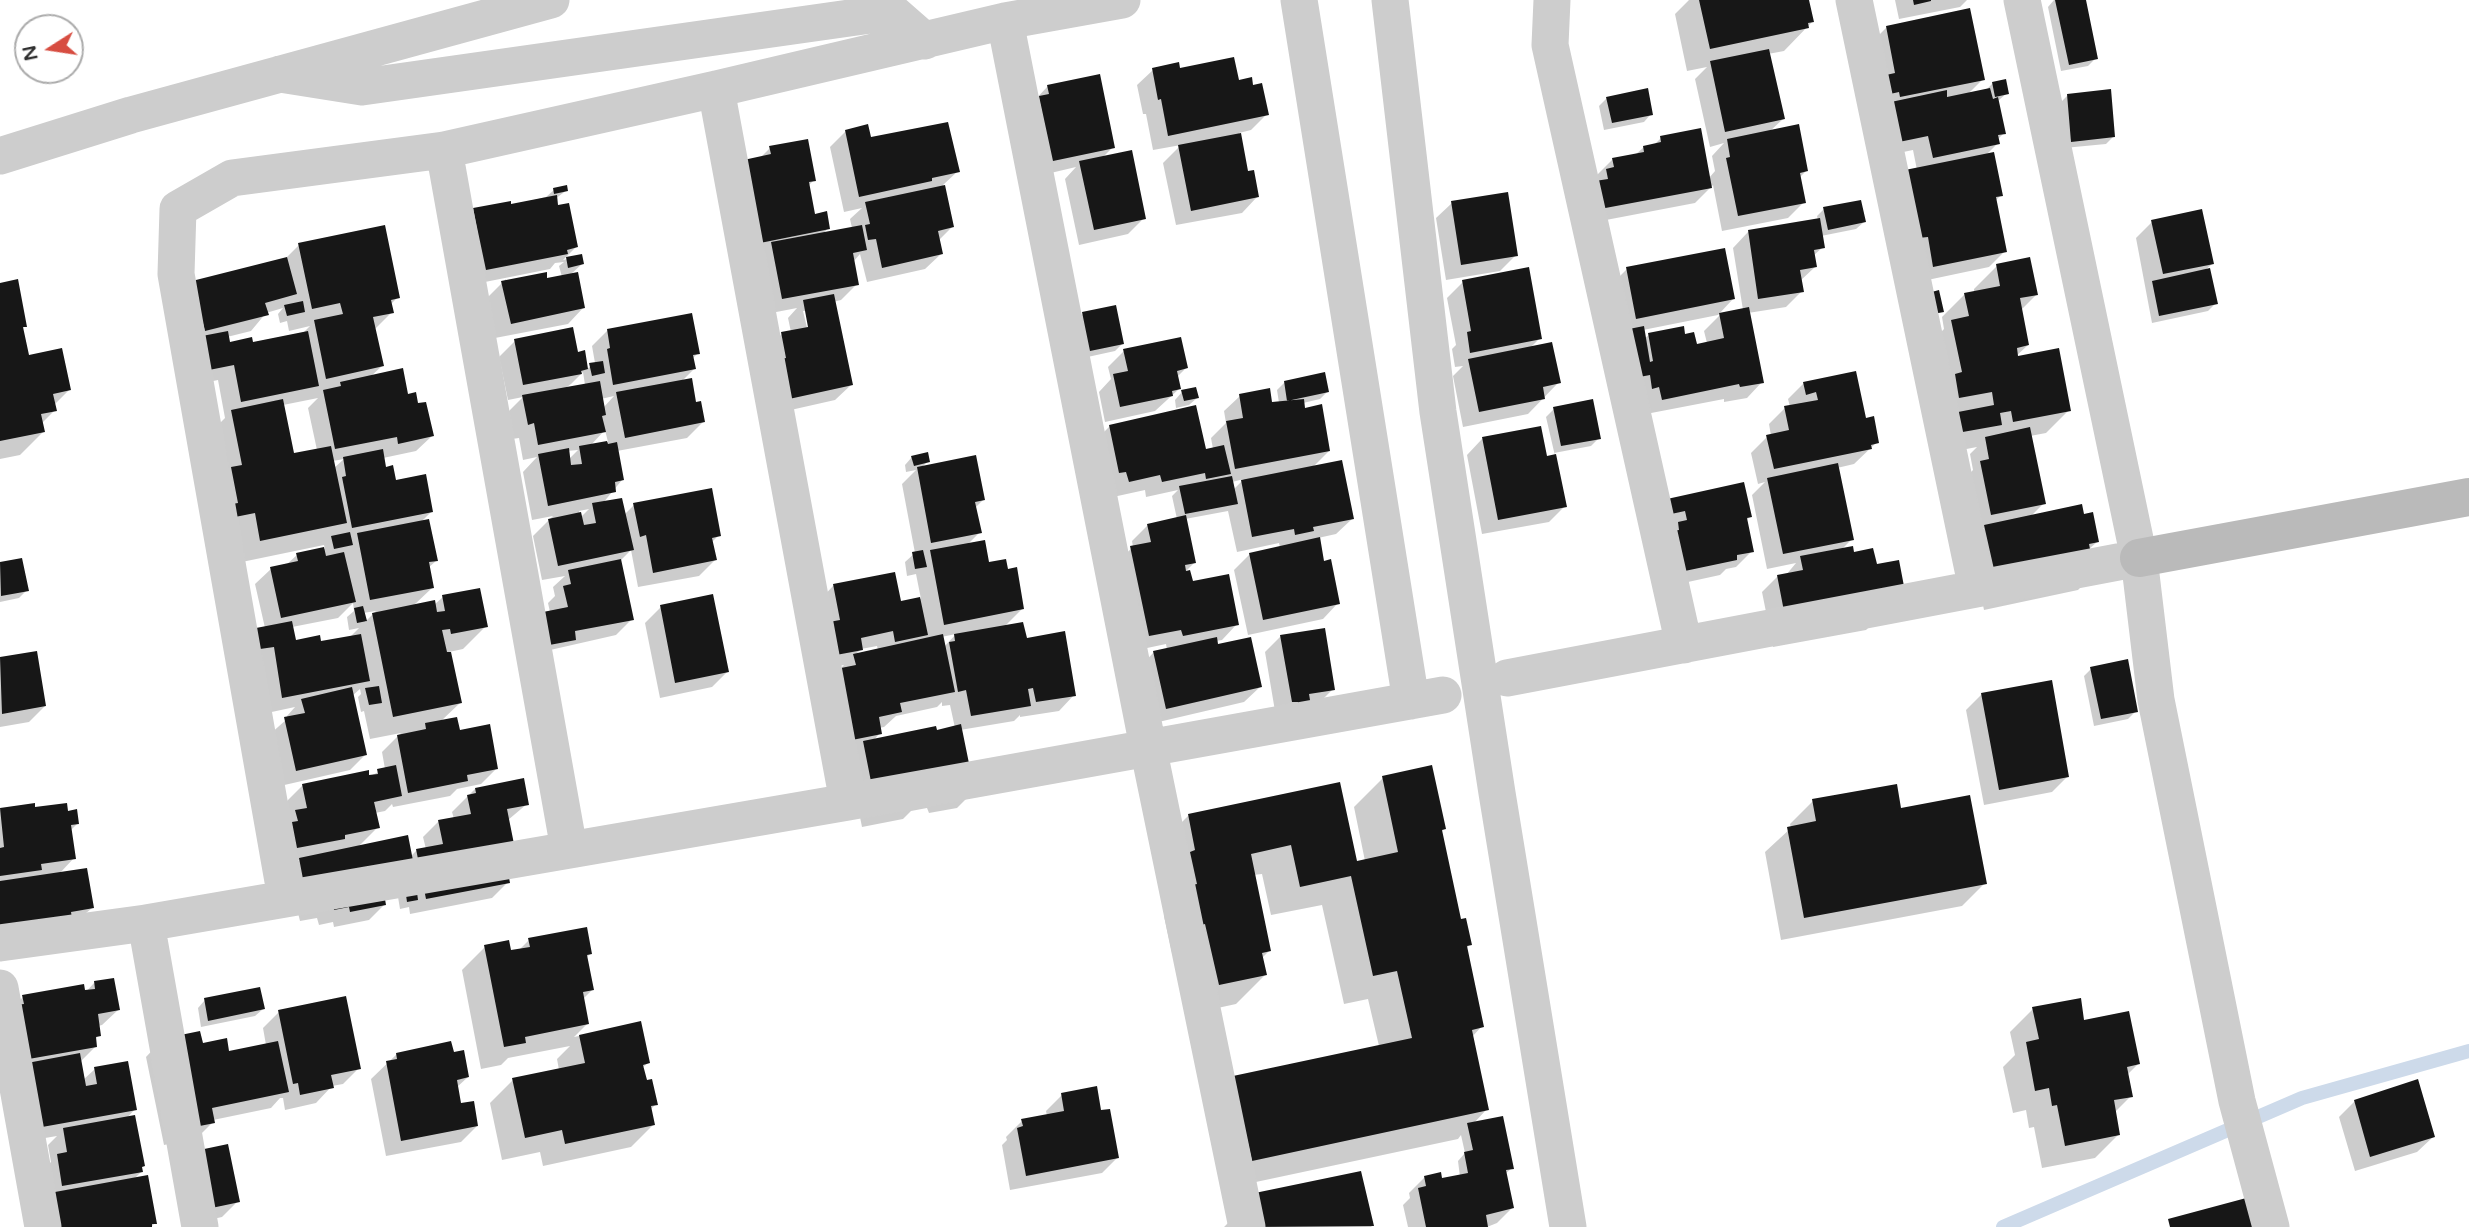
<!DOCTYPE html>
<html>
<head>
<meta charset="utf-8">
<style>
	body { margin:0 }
	#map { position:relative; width:2469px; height:1227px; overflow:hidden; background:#fff; font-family:"Varela Round",sans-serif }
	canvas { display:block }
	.north { position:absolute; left:14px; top:14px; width:70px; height:70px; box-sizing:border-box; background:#fff; border:2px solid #acacac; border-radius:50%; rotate:258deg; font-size:19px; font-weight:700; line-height:28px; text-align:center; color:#303030 }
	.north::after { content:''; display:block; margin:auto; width:24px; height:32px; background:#d74d41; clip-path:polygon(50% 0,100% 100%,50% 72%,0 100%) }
</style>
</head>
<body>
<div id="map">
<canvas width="2469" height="1227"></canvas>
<div class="north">N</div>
</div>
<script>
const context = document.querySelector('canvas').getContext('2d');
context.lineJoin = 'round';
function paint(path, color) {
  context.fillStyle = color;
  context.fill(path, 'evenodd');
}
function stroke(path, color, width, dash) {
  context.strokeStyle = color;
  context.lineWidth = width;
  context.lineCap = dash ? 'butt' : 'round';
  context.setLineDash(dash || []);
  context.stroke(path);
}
paint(new Path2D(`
	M1689 0H1807L1812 22 1784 51 1768 54 1783 119 1769 132 1806 171 1799 178 1804 202 1788 218 1722 231 1713 185 1695 203 1585 224 1597 175 1613 159 1635 155 1644 147 1653 146 1661 138 1709 178 1715 171 1712 156 1724 143 1710 147 1695 79 1707 67 1687 71 1675 14Z
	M1895 0H1967L1960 7 1899 19Z
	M2054 0H2084L2096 58 2088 66 2061 71 2048 7Z
	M1887 27 1983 79 1968 94 1986 90 1993 83 2007 93 1998 101 2004 133 1997 140 1998 143 1986 155 2001 195 1995 201 2005 251 1989 267 1918 282 1917 170 1913 150 1884 156 1871 43Z
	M1153 70H1179L1237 82 1267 114 1251 130 1239 133 1247 173 1257 197 1242 213 1176 225 1163 163 1181 145 1153 150 1146 114H1143L1137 85Z
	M1048 86 1113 147 1102 158 1144 218 1128 234 1079 245 1065 179 1076 167 1038 176 1033 102Z
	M2067 96 2114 136 2106 144 2064 148 2060 103Z
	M1607 98 1651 114 1644 122 1604 130 1599 106Z
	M846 131 958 171 943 185 952 227 938 241 941 254 925 269 867 282 860 254 853 262 857 284 841 300 833 302 851 385 835 400 773 414 766 350 782 334 791 332 788 318 797 308 766 314 756 259 760 158 770 148 814 180 808 186 814 216 828 228 823 234 852 228 850 219 862 208 844 212 830 147ZM803 311H807L812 335 809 336Z
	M554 190H567L555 199 557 207 576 247 563 260 581 256 582 264 570 275 583 308 568 324 495 338 487 298 506 279V281L546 280 562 277 559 266 564 262 555 263 550 269 470 285 458 226 473 210 510 206 546 197Z
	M1452 203 1516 255 1500 271 1446 280 1436 218Z
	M1824 209 1864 222 1856 229 1821 236 1823 247 1813 256 1815 267 1800 281 1802 291 1786 307 1748 313 1762 382 1747 398 1724 402V399L1646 414 1611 285 1627 269 1733 299 1718 315 1643 330 1644 339 1649 335 1684 337 1695 346 1707 343 1704 331 1720 315 1743 310 1733 248 1748 232 1818 220 1817 216Z
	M2152 222 2212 264 2203 272 2216 303 2208 311 2152 323 2136 238Z
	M299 245 398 297 390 305 392 312 374 330 382 366 370 377 407 396 417 405 432 436 416 451 383 458 385 469 395 482 431 512 420 523 436 561 428 568 432 588 413 606 434 605 443 597 486 626 463 649 449 652 460 703 441 721 459 732 496 769 481 784 457 789 450 796 393 807 392 804 385 811 375 813 378 827 358 847 410 857 417 850 426 849 423 837 439 821 454 819 452 812 475 789 527 804 508 820V882L492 898 410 914 409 907 400 909 398 897 382 894 385 904 369 920 334 927 333 922 319 925 317 918 300 921 293 893 284 875 299 860 282 863 287 801 303 785 368 777 385 769 382 752 401 733 370 739 364 711 361 712 358 697 361 694 360 689 352 696 365 755 350 770 280 786 269 735 287 719V716L295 707 267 713 245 664 265 628 255 584 271 569 286 565 297 555 325 549 324 545 237 563 209 434 225 418 218 380 194 385 178 298 285 259ZM283 308 278 314 280 323 287 321 289 331 310 326 302 334 252 344H229L227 337 251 331 266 313ZM318 398 308 408 317 450 293 455 283 405ZM344 459 334 468 333 461ZM353 603 354 611 347 617 349 630 359 628 349 638 319 644 295 642 292 627 338 618ZM376 611 365 622 363 613Z
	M1997 266 2036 295 2021 310 2028 345 2013 359 2069 410 2046 433 2030 436 2044 503 2030 517 2083 516 2097 542 2088 550 2093 574 2078 590 1984 610 1970 542 1984 528 1976 529 1965 478 1973 470 1970 454 1977 447 1935 455 1929 344 1944 329 1942 317 1965 294 1974 293V289Z
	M1463 282 1540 338 1530 348 1559 382 1528 414 1463 427 1453 376 1463 366 1455 367 1452 349 1456 345 1447 298Z
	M0 285 25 326 22 329 27 357 69 390 54 405 55 410 41 424 43 432 20 455 0 459Z
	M1082 314 1122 344 1115 351 1083 358 1075 322Z
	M608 330 698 353 692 359 694 369 682 381 703 422 687 438 617 451 622 480 603 503 624 515 634 505 719 535 711 543 715 560 699 576 638 587 631 550 620 561 632 619 616 635 537 653 550 612 548 603 555 596 553 587 565 576 542 580 533 536 553 516 532 520 523 472 537 457 523 460 519 438 512 439 507 413 523 397 508 400 499 357 515 341 577 354 587 369 595 363 592 346ZM583 372 585 385 564 389 571 384ZM614 396 603 408 601 399ZM605 430 608 442 590 446ZM578 450 569 459 567 451ZM589 509 581 517 579 511Z
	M1124 351 1186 368 1177 377 1179 389 1155 411 1105 422 1099 392 1111 379 1108 367Z
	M1285 382 1327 392 1320 399 1303 403 1304 410 1329 451 1312 468 1352 519 1336 534 1318 538 1323 563 1338 603 1323 619 1248 635 1234 570 1250 554 1280 548 1279 543 1237 552 1228 511 1185 519 1194 563 1184 573 1191 584 1237 624 1222 640 1216 641V646L1260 687 1244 702 1150 724 1139 668 1154 652 1167 650 1166 644 1133 651 1116 563 1133 547 1132 541 1148 525 1177 519 1172 496 1178 490 1146 497 1145 490 1113 497 1094 442 1110 426 1204 451 1213 449 1211 438 1226 423 1224 411 1240 396 1270 403H1279L1277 390ZM1244 479 1233 490 1232 482Z
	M1804 383 1865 420 1877 442 1854 464 1837 468 1852 539 1841 550 1876 620 1866 630 1773 647 1762 592 1778 576 1786 575 1796 563 1767 569 1752 495 1765 482 1758 484 1751 453 1767 437 1771 436 1769 424 1785 408 1790 407 1788 399Z
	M1182 392 1197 398 1189 405 1176 408 1175 400Z
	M1554 409 1599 438 1591 446 1554 453 1565 506 1549 522 1482 534 1467 455 1482 439 1546 458 1555 456 1546 417Z
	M912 457 928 461 922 467 983 500 975 508 980 532 967 545 988 564 1022 609 1004 627 1025 640 1074 695 1059 711 1020 717V715L1014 721 960 730 973 792 957 808 929 813 927 808 911 811 903 819 862 827 848 758 838 671 844 665 820 670 818 602 833 586 894 574 900 604 921 599 916 574 907 576 905 562 915 553 902 484 916 470 906 472 905 465ZM956 634 944 647 941 637ZM877 646 878 650 855 655 861 649ZM942 702V706L950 705 955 728 873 741 880 733 879 728 884 727 896 716 937 707Z
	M1659 502 1750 517 1745 521 1752 551 1736 567 1726 569 1720 575 1665 587Z
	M20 560 27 590 19 598 0 602V564Z
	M661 607 727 672 712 687 660 698 645 623Z
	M1281 636 1333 689 1317 705 1276 717 1265 652Z
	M35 653 45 706 29 722 0 727V659Z
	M2091 669 2136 711 2128 719 2094 726 2084 676Z
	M1982 694 2068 776 2052 792 1984 805 1966 710Z
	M1383 778 1444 829 1440 833 1459 921 1470 944 1466 949 1482 1026 1472 1037 1487 1109 1473 1124 1512 1168 1505 1174 1513 1207 1497 1223 1487 1227H1408L1403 1205 1410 1198 1409 1193 1425 1177 1441 1180 1460 1177 1458 1161 1465 1153 1461 1135 1458 1139 1223 1189 1205 1107 1379 1046 1368 999 1344 1004 1322 905 1271 915 1262 874 1253 875 1269 951 1261 959 1265 975 1236 1004 1190 1014 1176 952 1172 953 1164 916 1168 912 1159 845 1188 816 1356 863 1365 861 1354 807Z
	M1813 801 1900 810 1985 883 1962 906 1781 940 1765 852 1791 828 1790 824Z
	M33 805V809L66 813 78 823 70 831 74 858 59 874 92 908 85 914 0 951V810Z
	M529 940 590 954 586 958 592 990 583 999 587 1024 574 1037 639 1023 648 1063 642 1068 656 1104 650 1110 654 1124 631 1147 543 1166 540 1152 502 1160 490 1103 513 1080 559 1070 557 1059 570 1046 508 1058 501 1065 481 1069 462 970 485 947 510 952 518 951Z
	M94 983 118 1010 102 1025 98 1026 99 1035 94 1040 95 1047 80 1062 83 1080 95 1069 135 1109 127 1118 141 1172 133 1180 155 1223 151 1227H32L42 1171 51 1162 48 1145 57 1136 27 1141 8 1012 23 997 84 994Z
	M205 1000 263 1009 255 1016 201 1027 198 1008Z
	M2033 1009 2138 1064 2127 1075 2131 1096 2114 1113 2118 1135 2095 1158 2042 1168 2034 1127 2029 1128 2026 1110 2013 1113 2003 1067 2015 1055 2010 1032Z
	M279 1012 359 1068 343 1084 332 1086 316 1103 285 1110 283 1098H280L271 1108 213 1120V1122L197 1138 164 1145 146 1057 161 1041 201 1045 227 1053 266 1045 263 1028Z
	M397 1054H452L468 1077 456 1088 459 1105 477 1126 461 1142 386 1156 371 1079Z
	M1062 1095 1100 1112 1117 1158 1102 1173 1010 1190 1002 1145 1007 1140 1006 1137 1022 1121 1047 1116 1046 1111Z
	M2355 1101 2433 1137 2417 1152 2355 1171 2339 1117Z
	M226 1146 238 1201 222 1217 187 1225Z
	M1229 1222 1373 1225 1371 1227H1224Z`), '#0003');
stroke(new Path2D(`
	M2003 1227 2302 1098 2469 1051`), '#cddaea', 14);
paint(new Path2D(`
	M1699 0H1809L1814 22 1808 23 1809 28 1710 49Z
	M1913 0H1931V1L1914 5Z
	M2055 0H2086L2098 59 2069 65Z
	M1970 8 1985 80 1900 97 1899 92 1890 94 1886 75 1895 73 1886 26Z
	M1769 49 1785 119 1725 132 1710 61Z
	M1234 57 1239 80 1252 77 1253 85 1262 83 1269 115 1168 136 1161 99 1158 100 1152 68 1179 62 1180 68Z
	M1100 74 1115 148 1053 161 1039 96 1049 94 1047 85Z
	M2006 79 2009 94 1995 97 1992 82Z
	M1648 88 1653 115 1612 123 1606 97Z
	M1990 88 1993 99 1998 97 2006 134 1998 135 2000 144 1933 158 1928 136 1899 142 1891 102 1947 90V97Z
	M2111 89 2115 137 2071 142 2067 94Z
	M948 122 960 172 932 178V181L859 197 845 130 868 124 871 137Z
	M1799 124 1808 171 1800 173 1806 203 1738 216 1726 158 1730 157 1727 139Z
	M1701 128 1712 188 1600 209 1595 181 1608 179 1606 169 1614 167 1612 158 1644 152 1643 146 1661 142 1660 136Z
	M1241 133 1248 171 1254 170 1259 197 1191 211 1178 145Z
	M808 139 816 181 809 182 815 214 827 211 830 229 750 245 739 161 771 154 769 146Z
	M1132 150 1146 219 1094 230 1079 161Z
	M1994 152 2003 196 1996 197 2007 252 1933 267 1928 237 1918 238 1905 170Z
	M567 185 568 191 554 194 553 188Z
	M945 185 954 227 938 231 943 254 882 268 876 239 868 240 865 225 870 224 865 202Z
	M1508 192 1518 256 1461 265 1451 201Z
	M557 195 558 205 569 203 578 247 567 250 568 254 486 270 473 208 511 201V204Z
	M1861 200 1866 222 1828 230 1823 207Z
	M2202 209 2214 264 2163 274 2151 220Z
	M1820 218 1825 248 1814 250 1817 267 1800 270 1804 292 1758 299 1748 230Z
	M385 225 400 298 391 300 394 313 373 317 384 366 326 379 314 320 343 314 340 303 312 309 298 243Z
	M862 225 867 250 853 253 859 285 782 299 771 242Z
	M1725 248 1735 299 1636 319 1626 267Z
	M582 254 584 264 568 268 566 257Z
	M287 257 297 294 265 303 269 315 205 331 192 281Z
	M2030 257 2038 295 2020 298 2029 345 2017 348 2018 356 2059 348 2071 411 2013 422 2011 411 2000 413 2002 425 1957 433 1953 413 1994 405 1992 392 1959 398 1955 374 1962 372 1951 320 1969 316 1964 293 2000 286 1996 264Z
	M1529 267 1542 339 1470 353 1467 332 1471 331 1462 280Z
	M2210 268 2218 304 2159 316 2152 281Z
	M547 272V278L578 272 585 308 511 324 501 281Z
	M18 279 27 327H23L29 355 62 348 71 390 53 394 57 411 41 414 45 432 0 441V283Z
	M1939 290 1944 312 1933 314 1928 293Z
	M834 294 853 385 789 399 780 359 786 358 781 332 808 327 803 300Z
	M303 301 305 312 287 316 284 305Z
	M1116 305 1124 344 1090 351 1082 312Z
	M1749 307 1764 383 1740 387 1739 384 1662 400 1659 387 1652 389 1650 375 1634 378 1624 330 1644 326 1650 362 1653 361 1648 333 1684 326 1685 334 1694 332 1697 344 1724 338 1719 313Z
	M692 313 700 354 693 355 696 369 613 385 607 349 610 348 607 329Z
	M573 327 578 352 585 350 588 369 581 371 582 374 523 385 514 339Z
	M228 331 230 342 252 337 253 342 308 331 319 386 241 402 234 365 209 370 202 336Z
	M1181 337 1188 368 1177 371 1181 389 1172 391 1173 396 1120 407 1113 374 1128 371 1123 349Z
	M1552 342 1561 383 1543 387 1545 399 1479 412 1468 359Z
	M603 361 605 373 592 376 589 363Z
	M403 368 408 394 416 392 418 403 426 402 434 436 398 444 397 437 335 449 323 390 341 386 340 382Z
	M1856 371 1866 418 1874 416 1879 443 1871 445 1872 449 1774 469 1766 435 1789 430 1784 406 1818 400 1816 392 1806 395 1803 382Z
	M1325 372 1329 392 1287 401 1284 381Z
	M692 378 696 402 701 401 705 422 625 438 616 392Z
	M600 381 606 415 602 416 606 432 538 445 534 423 528 425 522 395Z
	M1196 387 1199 398 1184 401 1181 390Z
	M1270 388 1272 402 1304 399 1305 408 1322 404 1330 451 1235 469 1226 421 1243 418 1239 394Z
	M283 399 294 453 331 446 347 523 260 541 255 513 235 517 232 504 238 503 231 467 242 465 231 410Z
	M1593 399 1601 439 1561 446 1553 407Z
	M1196 405 1206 449 1224 445 1231 474 1206 479 1205 473 1162 482 1160 475 1129 482 1126 472 1119 473 1109 425Z
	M1541 426 1547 456 1556 454 1567 507 1498 520 1482 437Z
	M2030 427 2046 504 1991 515 1980 461 1989 459 1985 437Z
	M607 441 608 444 617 442 624 480 615 482 616 492 548 506 538 454 569 448 571 465 582 464 579 446Z
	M383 449 386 467 393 465 396 480 426 474 433 512 352 528 342 477 346 476 343 457Z
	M928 452 930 462 914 466 911 456Z
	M976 455 985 500 975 502 982 533 931 543 917 467Z
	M1342 460 1354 519 1313 527 1314 531 1295 535 1294 529 1252 537 1241 480Z
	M1838 463 1854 540 1783 554 1767 478Z
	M1232 476 1238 504 1185 514 1179 486Z
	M1744 482 1752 517 1747 518 1754 552 1737 555V560L1680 572 1672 531 1679 530 1678 522 1687 520 1685 511 1662 516 1658 501Z
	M712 488 721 536 712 538 717 560 653 573 646 535 640 537 633 503Z
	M622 498 634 550 558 566 548 519 581 512 584 525 596 523 592 503Z
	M2082 504 2084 514 2093 512 2099 542 2089 544 2095 575 2000 596 1984 525Z
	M1186 515 1196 563 1185 565 1186 571 1190 570 1193 581 1229 574 1239 625 1183 636 1181 630 1149 636 1130 546 1151 542 1147 524Z
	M429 519 438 561 429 562 434 588 370 600 357 533Z
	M350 532 353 545 334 549 331 536Z
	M1320 537 1324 561 1331 559 1340 604 1263 620 1249 553Z
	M985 540 989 562 1006 559 1008 569 1017 567 1024 609 944 625 930 550Z
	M1853 546 1854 552 1873 548 1877 564 1899 560 1907 602 1788 632 1777 575 1803 570 1800 556Z
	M324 547 326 556 344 552 356 602 281 618 270 567 298 561 296 553Z
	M923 550 927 567 915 569 912 552Z
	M22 558 29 591 1 596 0 562Z
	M621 559 634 620 575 631 576 640 544 646 538 613 568 607 563 586 571 584 568 570Z
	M895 572 901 601 920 597 928 635 895 642 893 631 861 638 863 650 836 655 829 622 840 620 833 584Z
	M480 588 488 627 451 634 450 629 442 630 447 652H451L462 703 393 717 372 613 435 600 437 612 445 611 442 595Z
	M713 594 729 672 675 683 660 605Z
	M363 606 367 621 357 623 354 608Z
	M292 621 296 640 320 635 321 641 361 634 370 681 282 698 274 647 260 649 256 628Z
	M1023 622 1027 638 1065 631 1076 696 1036 702 1033 688 1028 689 1031 706 971 716 966 690 958 692 949 642 955 641 954 634Z
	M1325 628 1335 690 1309 694 1312 712 1299 714 1298 702H1292L1280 635Z
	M943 634 955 692 900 703 902 712 879 717 882 734 847 741 841 668 856 665 853 654Z
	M1217 637 1218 644 1251 637 1262 687 1166 709 1153 651Z
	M37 651 46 706 2 714 0 657Z
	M2128 659 2138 712 2101 719 2090 667Z
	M2052 680 2069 777 1999 790 1981 693Z
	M379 686 382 703 369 705 365 688Z
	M352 687 367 755 296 771 284 717 305 713 301 699Z
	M457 717 460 730 490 724 498 769 467 775 468 781 408 793 397 735 426 729 425 723Z
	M961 724 975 793 877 812 863 741 936 726 937 730Z
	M396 765 402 796 374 802 380 828 345 835V839L297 848 292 822 298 821 295 810 307 808 302 784 369 770V775L378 774 377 769Z
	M1432 765 1446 829 1442 830 1461 919 1466 918 1472 945 1467 946 1484 1027 1472 1030 1489 1110 1252 1161 1233 1076 1412 1038 1397 971 1373 976 1351 876 1300 887 1291 845 1251 854 1271 951 1262 953 1267 975 1219 985 1205 924 1201 925 1192 885 1197 884 1190 852 1195 850 1188 814 1340 782 1357 861 1398 852 1382 776Z
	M524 778 529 805 507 809 518 864 507 867 510 883 426 899 416 849 443 844 438 820 471 814 467 795 476 793 475 788Z
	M1897 784 1901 808 1970 795 1987 884 1804 918 1787 827 1816 821 1812 799Z
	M35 803V807L67 803 68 811 77 809 79 824 71 825 76 859 41 864 42 870 0 876V848L4 847 0 808Z
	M408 835 416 876 382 882 386 905 350 912 349 907 334 910 333 903 303 879 299 858Z
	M87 868 94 908 71 912 75 936 0 939V881Z
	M416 885 418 900 407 902 405 888Z
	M587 927 592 954 587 955 594 990 583 992 589 1024 525 1037 526 1043 504 1047 484 945 509 940 511 950 530 947 528 938Z
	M114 978 120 1010 98 1014 101 1036 96 1037 97 1047 23 1060 14 1005 24 1004 22 995 84 984 85 990 95 989 94 981Z
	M260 987 265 1009 208 1021 204 998Z
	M346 996 361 1069 331 1075 334 1088 300 1095 298 1083 293 1084 278 1010Z
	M2081 998 2084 1020 2129 1011 2140 1064 2127 1067 2133 1097 2114 1100 2120 1135 2065 1146 2057 1105 2052 1106 2049 1088 2035 1091 2026 1042 2039 1039 2032 1007Z
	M641 1021 650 1063 643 1065 647 1080 652 1079 658 1105 651 1106 655 1125 565 1144 562 1130 525 1138 512 1078 585 1063 579 1035Z
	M200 1031 203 1043 227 1038 229 1051 278 1041 289 1092 212 1108 215 1123 179 1130 161 1039Z
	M451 1041 454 1052 464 1050 469 1077 457 1080 461 1103 474 1101 478 1126 401 1141 386 1061 397 1059 396 1053Z
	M80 1053 86 1086 97 1084 94 1067 128 1061 137 1110 42 1127 22 1064Z
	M2418 1079 2435 1137 2370 1157 2354 1100Z
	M1097 1086 1101 1110 1110 1109 1119 1158 1026 1176 1017 1128 1023 1126 1021 1119 1064 1111 1061 1093Z
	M135 1115 145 1166 142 1167 143 1172 62 1186 57 1154 67 1152 63 1128Z
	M1503 1116 1514 1169 1506 1170 1514 1208 1486 1215 1488 1227H1426L1418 1188 1426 1186 1424 1176 1441 1172 1442 1178 1468 1173 1464 1152 1473 1150 1467 1123Z
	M228 1144 240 1202 202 1210 190 1152Z
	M1361 1171 1374 1226 1251 1227 1250 1194Z
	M148 1175 157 1224H152V1227H49L44 1194Z
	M2250 1197 2258 1227H2170L2168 1219Z`), '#171717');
stroke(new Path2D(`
	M1299 0 1411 701
	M1390 0 1438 412 1497 793 1568 1227
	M1552 0 1550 45 1684 645
	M1854 0 1977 589
	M2022 0 2139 558 2156 700 2237 1101 2271 1227
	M1005 21 1148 747 1247 1227
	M280 74 362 87 892 12 925 41
	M716 89 848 802
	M444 150 569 849
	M0 156 131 115 551 0
	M1507 678 2139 558
	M286 898 176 274 178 209 232 178 444 150 716 89 1005 21 1122 0
	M146 923 200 1227
	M0 943 146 923 848 802 1443 695
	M0 988 43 1227`), '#cdcdcd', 37);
stroke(new Path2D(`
	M2139 558 2469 497`), '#bababa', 38);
</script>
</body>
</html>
